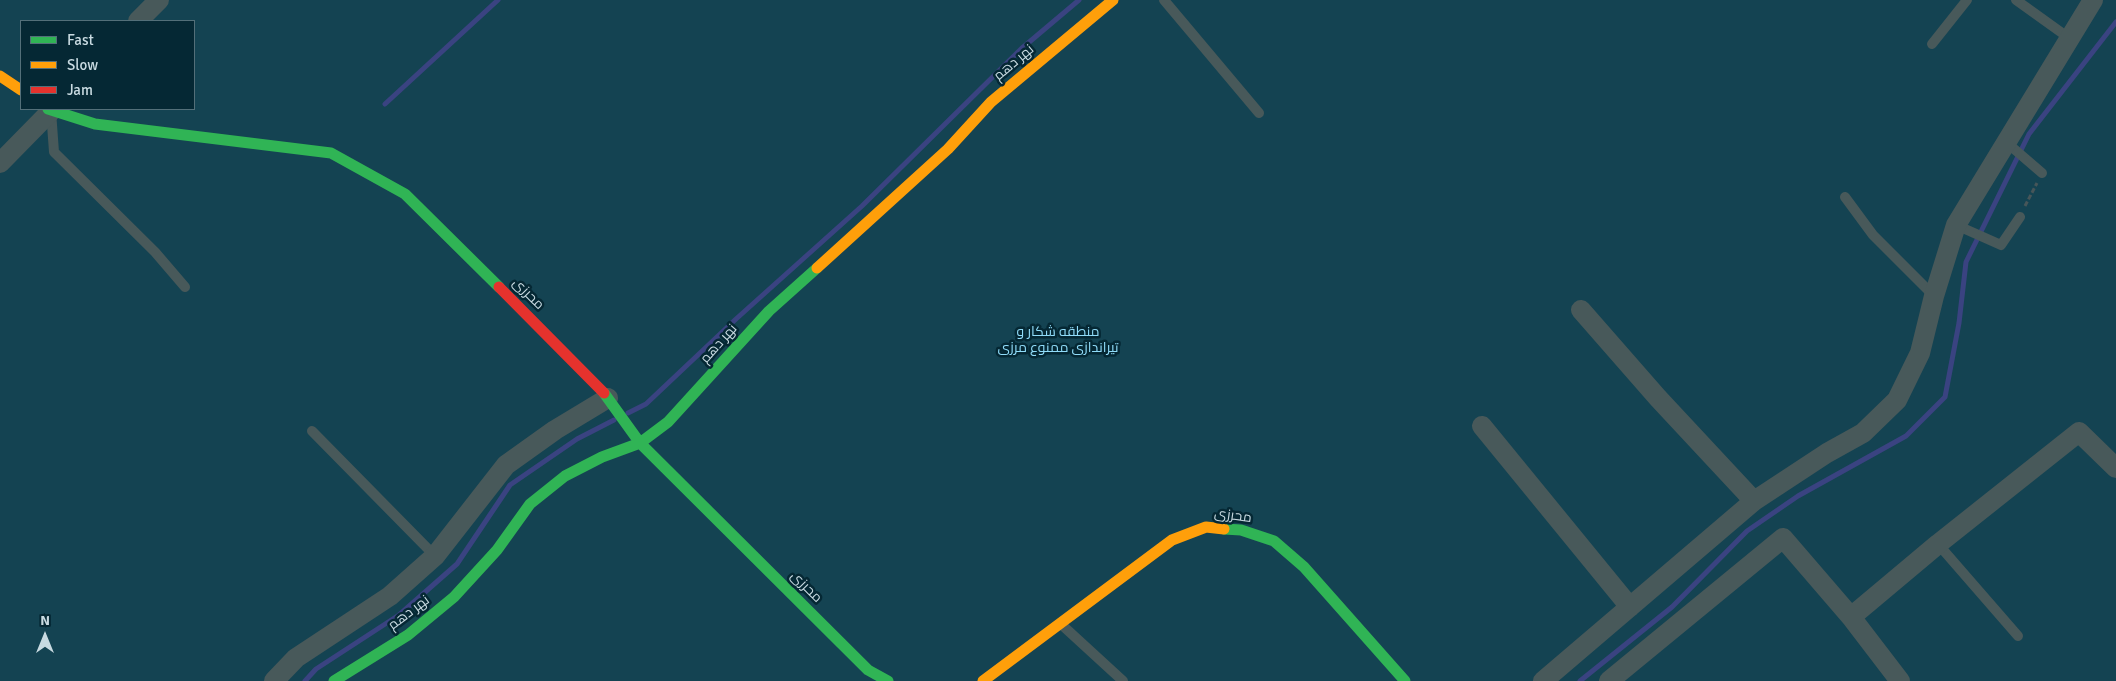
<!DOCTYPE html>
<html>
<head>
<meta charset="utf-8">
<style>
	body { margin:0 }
	#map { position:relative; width:2116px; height:681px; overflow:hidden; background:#10232a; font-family:Signika,sans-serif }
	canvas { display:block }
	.legend { position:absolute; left:20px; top:20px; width:175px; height:90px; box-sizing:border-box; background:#052834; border:1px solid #536f79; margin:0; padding:6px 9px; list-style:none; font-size:15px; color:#c8dae1 }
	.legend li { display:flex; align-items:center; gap:10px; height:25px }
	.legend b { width:25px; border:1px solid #536f79 }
	.north { position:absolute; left:20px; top:611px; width:50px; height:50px; -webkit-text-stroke:4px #052834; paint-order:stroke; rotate:0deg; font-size:14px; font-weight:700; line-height:20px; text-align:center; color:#c8dae1 }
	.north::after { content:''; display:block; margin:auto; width:18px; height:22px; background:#c8dae1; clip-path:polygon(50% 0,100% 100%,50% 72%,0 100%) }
</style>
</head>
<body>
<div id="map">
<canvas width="2116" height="681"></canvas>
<ul class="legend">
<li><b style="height:6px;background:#30b455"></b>Fast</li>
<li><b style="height:6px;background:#ff9f0a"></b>Slow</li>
<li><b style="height:6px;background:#e5322d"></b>Jam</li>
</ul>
<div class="north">N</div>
</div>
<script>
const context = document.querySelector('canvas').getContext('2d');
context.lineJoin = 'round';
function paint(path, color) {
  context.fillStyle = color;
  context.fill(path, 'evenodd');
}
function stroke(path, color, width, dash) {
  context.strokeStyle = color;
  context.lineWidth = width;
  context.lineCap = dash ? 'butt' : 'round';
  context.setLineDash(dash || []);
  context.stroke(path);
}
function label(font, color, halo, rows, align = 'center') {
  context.font = font + ' Signika,Cairo,sans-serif';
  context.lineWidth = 5;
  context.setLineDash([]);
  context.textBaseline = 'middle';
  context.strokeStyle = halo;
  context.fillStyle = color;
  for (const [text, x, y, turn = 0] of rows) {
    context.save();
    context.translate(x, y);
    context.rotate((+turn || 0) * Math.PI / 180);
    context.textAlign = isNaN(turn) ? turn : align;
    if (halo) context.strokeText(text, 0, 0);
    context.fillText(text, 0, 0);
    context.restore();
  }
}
paint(new Path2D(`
	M0 0H2116V681H0ZM21 21H194V109H21Z`), '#144352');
stroke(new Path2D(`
	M385 104 498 0
	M628 413 646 404 736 319 862 206 1021 49 1079 0
	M305 681 316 669 399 615 457 564 510 485 577 439 614 420
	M1580 681 1672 607 1747 531 1798 496 1906 436 1945 397 1959 323 1966 262 2029 134 2116 22`), '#3a4381', 5);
stroke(new Path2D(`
	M2025 206 2037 183`), '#475659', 3, [5, 2.5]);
stroke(new Path2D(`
	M1164 0 1259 113
	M2016 0 2069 38
	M1932 44 1967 0
	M51 111 54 152 155 252 185 287
	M2006 142 2042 173
	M1845 197 1873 235 1934 296
	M1956 225 2001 245 2020 217
	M312 431 435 556
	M1938 544 2018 636
	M1062 625 1123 681`), '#48595a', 10);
stroke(new Path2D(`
	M138 21 159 0
	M0 163 53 109
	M1482 426 1630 607
	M1754 501 1827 453 1863 433 1897 400 1920 353 1934 296 1956 225 2093 0
	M1851 617 1938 544 2079 432 2116 468
	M274 681 296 658 390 596 435 556 506 465 555 430 608 398
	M1543 681 1754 501 1658 398 1581 310
	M1609 681 1783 538 1851 617 1900 681`), '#48595a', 20);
stroke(new Path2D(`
	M48 109 95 124 331 153 405 194 499 287
	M604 393 640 443 868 670 888 681
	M1224 529 1241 530 1274 541 1304 567 1405 681
	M334 681 408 635 454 597 497 550 530 504 565 476 602 457 640 443 668 422 769 311 817 268`), '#30b455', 11);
stroke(new Path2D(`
	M0 76 21 90
	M817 268 948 149 991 102 1113 0
	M983 681 1172 540 1206 527 1224 529`), '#ff9f0a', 11);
stroke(new Path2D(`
	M499 287 604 393`), '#e5322d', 11);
label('14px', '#c8dae1', '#052834', [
	["نهر دهم",1014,63,-40],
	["محرزی",528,294,45],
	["نهر دهم",719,344,-48],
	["محرزی",1233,516,8],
	["محرزی",806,587,45],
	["نهر دهم",409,613,-37]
]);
label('14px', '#90dcf9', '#052834', [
	["منطقه شکار و",1058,332],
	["تیراندازی ممنوع مرزی",1058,348]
]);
</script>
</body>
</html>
